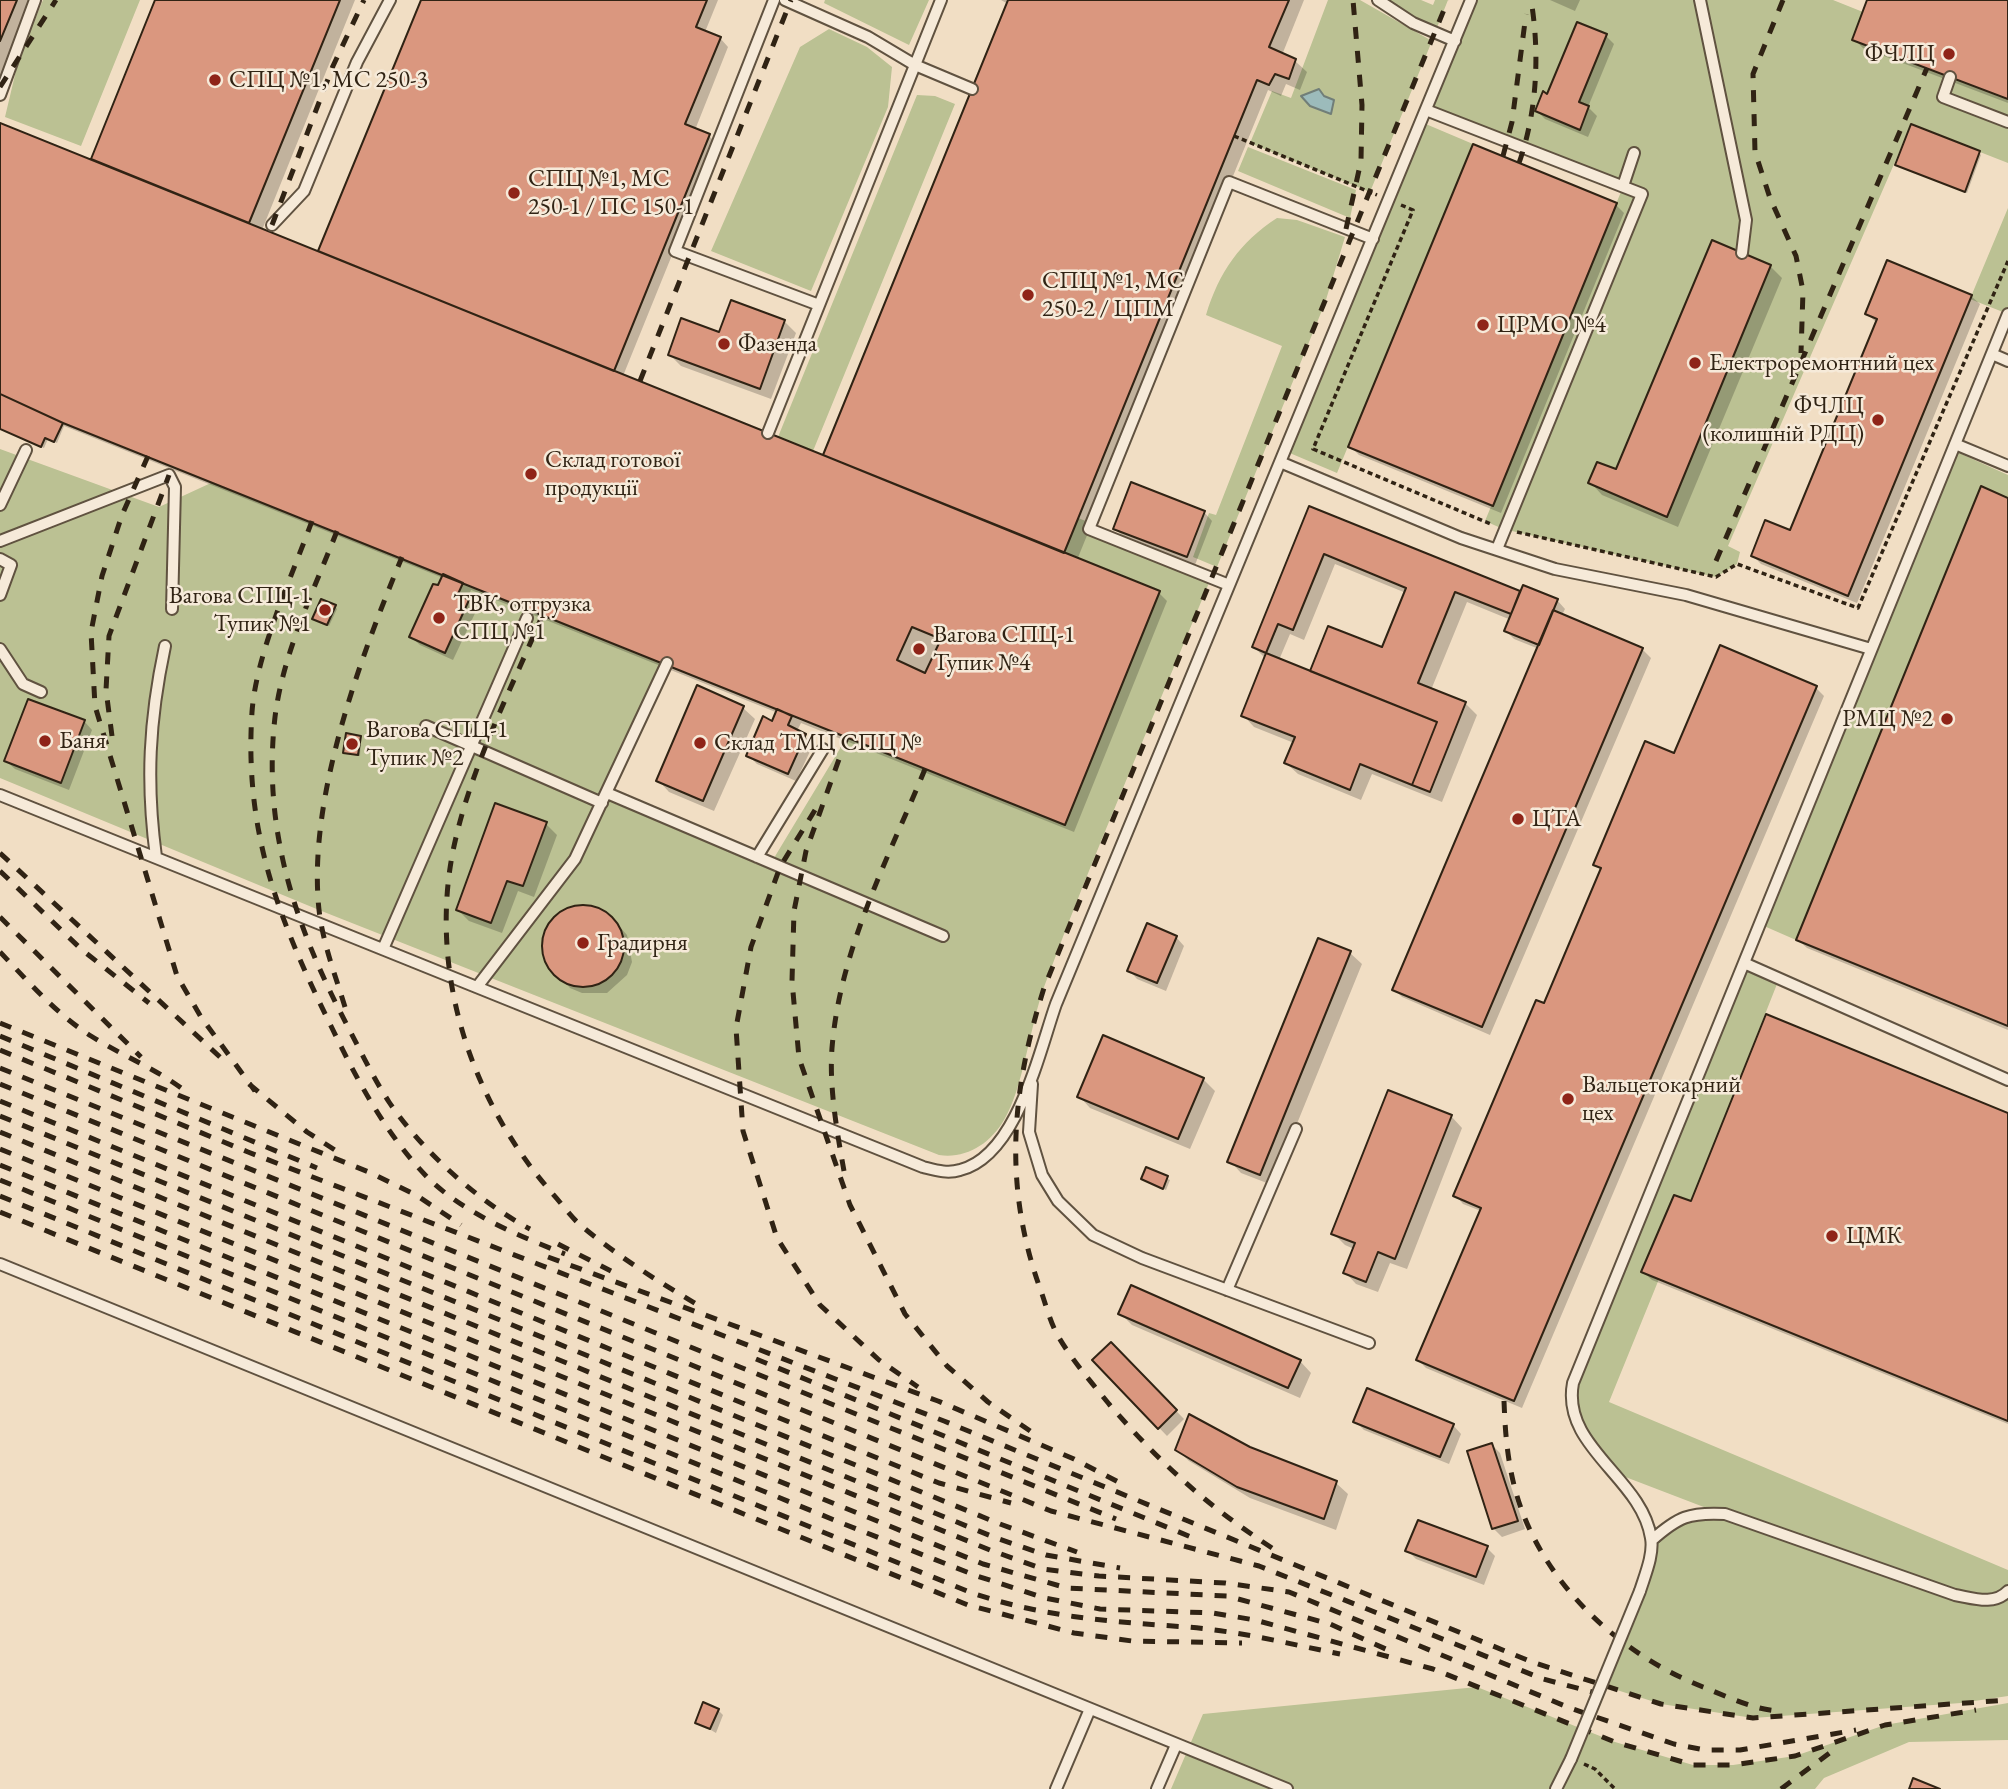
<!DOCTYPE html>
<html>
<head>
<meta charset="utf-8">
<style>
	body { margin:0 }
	canvas { display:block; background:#f1dec4 }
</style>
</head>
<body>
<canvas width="2008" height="1789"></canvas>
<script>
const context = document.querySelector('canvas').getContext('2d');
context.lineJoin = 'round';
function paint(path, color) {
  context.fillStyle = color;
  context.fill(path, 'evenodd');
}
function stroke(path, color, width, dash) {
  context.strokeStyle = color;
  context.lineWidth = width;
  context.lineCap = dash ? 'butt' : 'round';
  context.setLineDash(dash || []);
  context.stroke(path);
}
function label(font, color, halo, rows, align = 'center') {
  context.font = font + ' "EB Garamond",serif';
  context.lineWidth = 5;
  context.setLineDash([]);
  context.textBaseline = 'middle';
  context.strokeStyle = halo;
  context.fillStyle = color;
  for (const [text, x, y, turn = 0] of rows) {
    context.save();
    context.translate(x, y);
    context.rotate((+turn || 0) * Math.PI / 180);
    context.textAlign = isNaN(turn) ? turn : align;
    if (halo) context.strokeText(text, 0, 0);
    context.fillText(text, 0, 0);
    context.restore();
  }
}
paint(new Path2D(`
	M43 0H140L81 146 5 117 19 58Z
	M825 0H929L909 45 824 3Z
	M1328 0H1360L1432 41 1370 192 1250 143 1272 91 1291 98Z
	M1384 0H1421L1433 5 1435 0H1448L1436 30Z
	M1471 0H1833L1863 12 2008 99V163L1911 125 1728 546 1740 552 1737 564 1716 577 1503 529 1485 521 1623 187 1426 110Z
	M829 29 867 47 892 67 888 107 811 291 711 251 800 47Z
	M917 95 935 96 955 104 813 451 778 437Z
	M1421 122 1473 144 1337 473 1285 451Z
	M1248 147 1356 190 1350 218 1238 171Z
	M2008 208V314L1970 299Z
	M1277 218 1297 220 1345 237 1325 303 1217 567 1193 557 1209 513 1216 515 1282 346 1206 315C1219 272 1240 242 1277 218Z
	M0 449 159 507 213 482 667 663 607 793 771 863 847 737 1065 825 1160 592 1064 553 1078 518 1091 523 1089 528 1211 578C1155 714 1095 849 1044 987 1030 1026 1023 1089 1004 1120 990 1144 966 1159 939 1155L319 910 0 778Z
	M1957 452 2008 475V498L1980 487 1796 940 1764 926Z
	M1744 963 1779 979 1691 1201 1674 1196 1641 1272 1659 1279 1609 1402 2008 1570V1696L1961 1703 1753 1718 1661 1704 1601 1685 1640 1591 1652 1540 1674 1520 1722 1514 1615 1473 1578 1427 1573 1383Z
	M1477 1687 1615 1742 1693 1765H1733L1795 1756 1885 1725 2008 1703V1740L1909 1742 1824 1778 1815 1789H1171L1203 1714Z`), '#bbc193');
const water = new Path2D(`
	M1319 89 1324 96 1334 100 1331 114 1310 106 1301 96Z`);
paint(water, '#9cbbbb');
stroke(water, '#717e78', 2);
paint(new Path2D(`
	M0 0H32L0 79Z
	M157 0H355L262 230 319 253 422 0H718L705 32 720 38 728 47 695 130 709 136 717 144 623 376 831 460 825 455 1008 4 1001 0H1304L1282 55 1295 61 1307 72 1300 90 1286 84 1281 96 1268 90 1077 560 1159 593 1167 601 1074 832 801 723 797 731 814 743 796 781 757 764 748 755 778 713 471 590 467 600 477 609 453 660 420 645 411 637 443 578 64 426 57 443 48 439 44 448 0 429V126L100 165 93 159Z
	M1550 0H1580L1575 11Z
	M1869 0H2008V103L1863 48 1854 39Z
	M1606 36 1614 44 1588 107 1597 116 1588 137 1545 119 1537 111Z
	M1979 153 1981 155 1967 193 1897 165Z
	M1616 205 1624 213 1501 513 1359 455 1350 446Z
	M1770 266 1782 278 1678 527 1602 495 1591 483 1617 472Z
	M1971 296 1980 304 1857 603 1761 564 1753 556 1791 533 1877 323 1867 314Z
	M732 302 785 322 796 333 771 399 681 366 670 355 721 334Z
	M2008 499V1030L1807 948 1798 940Z
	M1310 508 1521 594 1557 600 1565 609 1562 615 1642 649 1651 658 1490 1035 1402 997 1394 989 1539 649 1514 639 1506 631 1511 620 1467 602 1431 690 1465 703 1477 715 1442 802 1372 774 1361 800 1298 774 1286 763 1294 743 1254 727 1243 715 1266 659 1254 647ZM1335 564 1406 593 1383 650 1311 673 1279 660 1290 634 1304 640Z
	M1204 512 1212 521 1195 565 1123 537 1115 528Z
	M335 607 337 609 329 626 314 619Z
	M698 688 743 708 755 719 714 811 669 792 658 780Z
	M1816 688 1824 696 1522 1408 1426 1368 1418 1360 1481 1211 1463 1204 1455 1195 1545 1005 1602 871 1595 864 1675 755Z
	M84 721 92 730 69 790 15 769 6 761Z
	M361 737 360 756 347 754 345 752Z
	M546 824 557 835 534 897 518 891 502 933 469 921 458 910Z
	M571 908H597L609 915 627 935 632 962 627 975 607 993H582L570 988 546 959 545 934 551 923Z
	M1176 937 1184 946 1166 991 1137 979 1129 970Z
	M1319 940 1350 953 1362 964 1272 1185 1241 1173 1230 1161Z
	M1203 1079 1215 1091 1190 1149 1090 1108 1079 1096Z
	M2008 1115V1424L1652 1280 1643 1272 1692 1203Z
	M1451 1116 1462 1128 1407 1269 1390 1263 1378 1292 1356 1284 1345 1272 1354 1249 1345 1245 1334 1234Z
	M1147 1170 1170 1180 1166 1190 1143 1179Z
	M1120 1313 1300 1361 1311 1373 1300 1398 1132 1325Z
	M1111 1344 1184 1419 1167 1436 1094 1360Z
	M1355 1421 1453 1425 1461 1434 1449 1464 1364 1430Z
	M1492 1445 1500 1453 1525 1529 1502 1537 1493 1528Z
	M1249 1449 1336 1483 1348 1494 1336 1530 1250 1498 1189 1461 1177 1450Z
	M1487 1548 1495 1556 1484 1585 1416 1559 1407 1550Z
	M718 1710 723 1715 716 1733 697 1722Z`), '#0003');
const building = new Path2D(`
	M0 0H17L0 41Z
	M155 0H340L249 223 91 159Z
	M421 0H707L696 27 721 37 685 124 710 134 614 371 318 251Z
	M1008 0H1289L1269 47 1296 59 1289 79 1275 74 1269 85 1257 80 1064 553 823 455Z
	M1867 0H2008V99L1852 40Z
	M1577 22 1607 34 1579 102 1589 106 1580 130 1535 111 1543 91 1547 94Z
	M0 123 1160 591 1065 825 63 423 0 394Z
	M1911 124 1980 151 1965 192 1895 165Z
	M1473 144 1617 203 1493 506 1348 447Z
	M1712 240 1771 265 1667 517 1588 483 1597 462 1616 469Z
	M1887 260 1972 295 1848 596 1751 556 1765 520 1790 530 1877 319 1865 314Z
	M731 300 785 320 760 389 668 355 681 318 719 332Z
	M0 394 63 423 54 442 45 438 41 447 0 429Z
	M1131 482 1205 511 1187 557 1113 529Z
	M1981 486 2008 498V1026L1796 940Z
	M1309 506 1520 591 1511 614 1455 592 1418 683 1466 702 1430 792 1412 785 1437 722 1310 671 1328 626 1382 647 1406 588 1324 554 1293 630 1278 624 1266 653 1252 647Z
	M443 574 463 583 458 594 469 600 445 653 409 637 433 584 438 585Z
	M1523 585 1558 599 1539 645 1504 631Z
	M321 599 336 605 327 625 312 619Z
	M1553 610 1643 648 1482 1027 1392 990Z
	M912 627 941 639 925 673 897 660Z
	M1720 645 1817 686 1514 1401 1416 1360 1481 1208 1453 1196 1536 1000 1544 1003 1601 868 1593 865 1645 741 1674 753Z
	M1266 653 1437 722 1412 785 1360 764 1350 790 1284 763 1295 737 1241 716Z
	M697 685 744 706 703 801 656 781Z
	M28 699 85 720 61 783 4 761Z
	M777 709 792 716 788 725 806 734 788 774 746 756 763 716 772 721Z
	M346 733 361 736 358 755 343 753Z
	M495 803 547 822 523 886 507 881 491 923 456 910Z
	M542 946a41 41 0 1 1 82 0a41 41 0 1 1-82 0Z
	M1147 923 1177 936 1157 983 1127 971Z
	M1318 938 1351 951 1260 1175 1227 1162Z
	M1766 1014 2008 1113V1421L1641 1272 1674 1195 1691 1201Z
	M1103 1035 1204 1078 1178 1139 1077 1097Z
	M1388 1090 1452 1115 1395 1259 1378 1252 1366 1282 1343 1273 1355 1243 1331 1234Z
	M1146 1167 1168 1176 1163 1189 1141 1179Z
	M1131 1285 1301 1360 1288 1388 1118 1314Z
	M1111 1342 1177 1410 1158 1429 1092 1360Z
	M1367 1388 1454 1424 1440 1457 1353 1422Z
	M1189 1414 1250 1447 1337 1481 1324 1519 1237 1487 1175 1450Z
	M1492 1443 1518 1521 1492 1529 1467 1451Z
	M1418 1520 1488 1546 1476 1577 1405 1551Z
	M703 1702 719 1709 710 1729 695 1723Z
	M1913 1778 1940 1789H1909Z`);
paint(building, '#da977f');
stroke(building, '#302314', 2);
const service = new Path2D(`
	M774 0 675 251 819 305
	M785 0 868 37 915 65 972 89
	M1378 0 1413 23 1455 41
	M1700 0 1746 220 1742 253
	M1950 77 1943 97 2008 122
	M0 95 35 0
	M1426 110 1642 194 1497 549
	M1623 186 1634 153
	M272 225 304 191 357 62 390 0
	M1992 354 2008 361
	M768 433 941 0
	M1955 444 2008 466
	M1280 462 1461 538 1555 569 1686 595 1871 649
	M0 505 26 450
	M0 541 169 475 175 487 172 609
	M0 559 11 565 0 595
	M1229 585 1089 529 1229 182 1373 239
	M0 649 23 684 41 692
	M426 726 602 803
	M607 793 943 936
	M0 795 923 1167C935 1170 947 1174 960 1170 1017 1156 1039 1052 1056 1004L1471 0
	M156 857C146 782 149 721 165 646
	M757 857 823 749
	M383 949 527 618
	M1744 963 2008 1080
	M477 987 575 859 667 663
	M1032 1084 1029 1132 1042 1175 1058 1201 1093 1235 1142 1258 1369 1343
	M0 1264 1287 1789
	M1227 1290 1296 1129
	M1652 1540C1678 1517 1689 1512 1725 1514L1955 1595C1973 1598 1994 1606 2008 1591
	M1640 1591C1645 1575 1654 1554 1651 1538 1642 1478 1561 1447 1573 1383L2008 314
	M1056 1789 1090 1709
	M1157 1789 1176 1745
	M1556 1789 1571 1759`);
stroke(service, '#605240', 14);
stroke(new Path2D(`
	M1234 136 1377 195
	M1401 205 1413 210 1313 449 1493 525
	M1517 532 1716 577 1737 564 1858 608 2008 261
	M1584 1764 1595 1769 1615 1789`), '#302314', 3.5, [5, 3.5]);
stroke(service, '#f6ead9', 10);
stroke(new Path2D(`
	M1783 0 1753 74 1755 152 1770 198 1796 256 1803 291 1801 353
	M0 87 56 0
	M1503 156 1512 122 1526 14
	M1519 163C1537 112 1540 53 1531 0
	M272 225 333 66 364 0
	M1346 229 1361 161 1362 105 1353 0
	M640 381 791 0
	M148 456 122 515 102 576 91 632 95 706 177 976 201 1017 255 1091
	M312 521C292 576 256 654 252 712 244 833 279 920 331 1026 357 1080 385 1133 427 1177 463 1213 519 1236 565 1254
	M337 531C314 590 283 653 275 717 262 831 296 928 348 1027 361 1052 374 1079 389 1102 422 1151 479 1202 530 1229
	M1716 561 1927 68
	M543 614C510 692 468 772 452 856 430 977 472 1102 552 1193 563 1205 572 1219 584 1228 619 1257 659 1282 698 1305
	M112 736 106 690 109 636 169 475
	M847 737 806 851 794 911 792 981 799 1058 850 1205 905 1314 947 1366 988 1402 1036 1435
	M815 810 780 867 751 947 736 1028 743 1131 777 1238 820 1305 879 1360 918 1387
	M0 853 221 1058
	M0 871 81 949 149 1003
	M0 917 141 1057
	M0 952C28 981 56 1014 91 1036 124 1057 158 1069 189 1094
	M345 1007C334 971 320 936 318 898 311 790 361 656 402 557
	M0 1023 371 1173 416 1195 461 1225
	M0 1036 317 1168
	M0 1050 248 1152 944 1421 1532 1662 1661 1704 1753 1718 2008 1700
	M0 1068 1116 1519
	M0 1084 1051 1511 1259 1566 1543 1679 1611 1697
	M249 1084 307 1132 338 1152
	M0 1101 939 1483 1011 1503
	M0 1116 1000 1524 1077 1552
	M0 1132 996 1538 1046 1555 1120 1568
	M0 1149 990 1550 1043 1569 1099 1576 1225 1583 1289 1592 1570 1708 1674 1744 1705 1750H1740L1856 1730
	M0 1165 983 1564 1067 1588 1227 1596 1330 1624 1388 1650
	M844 1171C837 1132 829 1087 832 1048 840 949 888 859 925 769
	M0 1180 844 1524 977 1576 1045 1598 1100 1609 1213 1613 1255 1620 1433 1669 1615 1742 1693 1765H1733L1795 1756 1885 1725 1976 1710
	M0 1196 972 1593C1043 1617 1113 1622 1187 1627 1239 1631 1290 1644 1340 1654
	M0 1212 968 1605 1074 1633 1132 1641 1242 1643
	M558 1244 611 1271
	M548 1257 938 1401 1074 1459 1124 1485
	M756 1359 1196 1539
	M1504 1401C1505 1429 1507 1457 1514 1485 1537 1578 1616 1653 1703 1687 1726 1696 1754 1710 1779 1711
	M1272 1548C1206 1505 1160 1463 1109 1404 1091 1382 1072 1360 1058 1336 1050 1322 1046 1305 1041 1291 1003 1187 1011 1092 1044 988L1448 0
	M1781 1789 1835 1749`), '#302314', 5, [12, 12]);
const serviceBridge = new Path2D(`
	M1571 1759 1640 1591`);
stroke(serviceBridge, '#605240', 14, []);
stroke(serviceBridge, '#f6ead9', 10);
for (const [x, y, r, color] of [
	[1949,54,7,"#8f2418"],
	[215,80,7,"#8f2418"],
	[514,193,7,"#8f2418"],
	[1028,295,7,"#8f2418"],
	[1483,325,7,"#8f2418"],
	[724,344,7,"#8f2418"],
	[1695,363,7,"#8f2418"],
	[1878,420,7,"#8f2418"],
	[531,474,7,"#8f2418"],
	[325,610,7,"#8f2418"],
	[439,618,7,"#8f2418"],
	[919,649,7,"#8f2418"],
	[1947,719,7,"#8f2418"],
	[45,741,7,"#8f2418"],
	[700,743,7,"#8f2418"],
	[352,744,7,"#8f2418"],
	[1518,819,7,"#8f2418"],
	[583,943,7,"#8f2418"],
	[1568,1099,7,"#8f2418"],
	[1832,1236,7,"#8f2418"]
]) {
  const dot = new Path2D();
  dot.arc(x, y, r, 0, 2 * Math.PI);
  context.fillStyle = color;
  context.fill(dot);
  stroke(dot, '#f6ead9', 2.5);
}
label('24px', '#302314', '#f6ead9', [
	["ФЧЛЦ",1935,54,"right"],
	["СПЦ №1, МС 250-3",229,80],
	["СПЦ №1, МС",528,179],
	["250-1 / ПС 150-1",528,207],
	["СПЦ №1, МС",1042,281],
	["250-2 / ЦПМ",1042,309],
	["ЦРМО №4",1497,325],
	["Фазенда",738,344],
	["Електроремонтний цех",1709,363],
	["ФЧЛЦ",1864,406,"right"],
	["(колишній РДЦ)",1864,434,"right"],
	["Склад готової",545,460],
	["продукції",545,488],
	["Вагова СПЦ-1",311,596,"right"],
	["Тупик №1",311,624,"right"],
	["ТВК, отгрузка",453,604],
	["СПЦ №1",453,632],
	["Вагова СПЦ-1",933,635],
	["Тупик №4",933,663],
	["РМЦ №2",1933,719,"right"],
	["Вагова СПЦ-1",366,730],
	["Тупик №2",366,758],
	["Баня",59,741],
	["Склад ТМЦ СПЦ №",714,743],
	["ЦТА",1532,819],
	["Градирня",597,943],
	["Вальцетокарний",1582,1085],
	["цех",1582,1113],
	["ЦМК",1846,1236]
], 'left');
</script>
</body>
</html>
